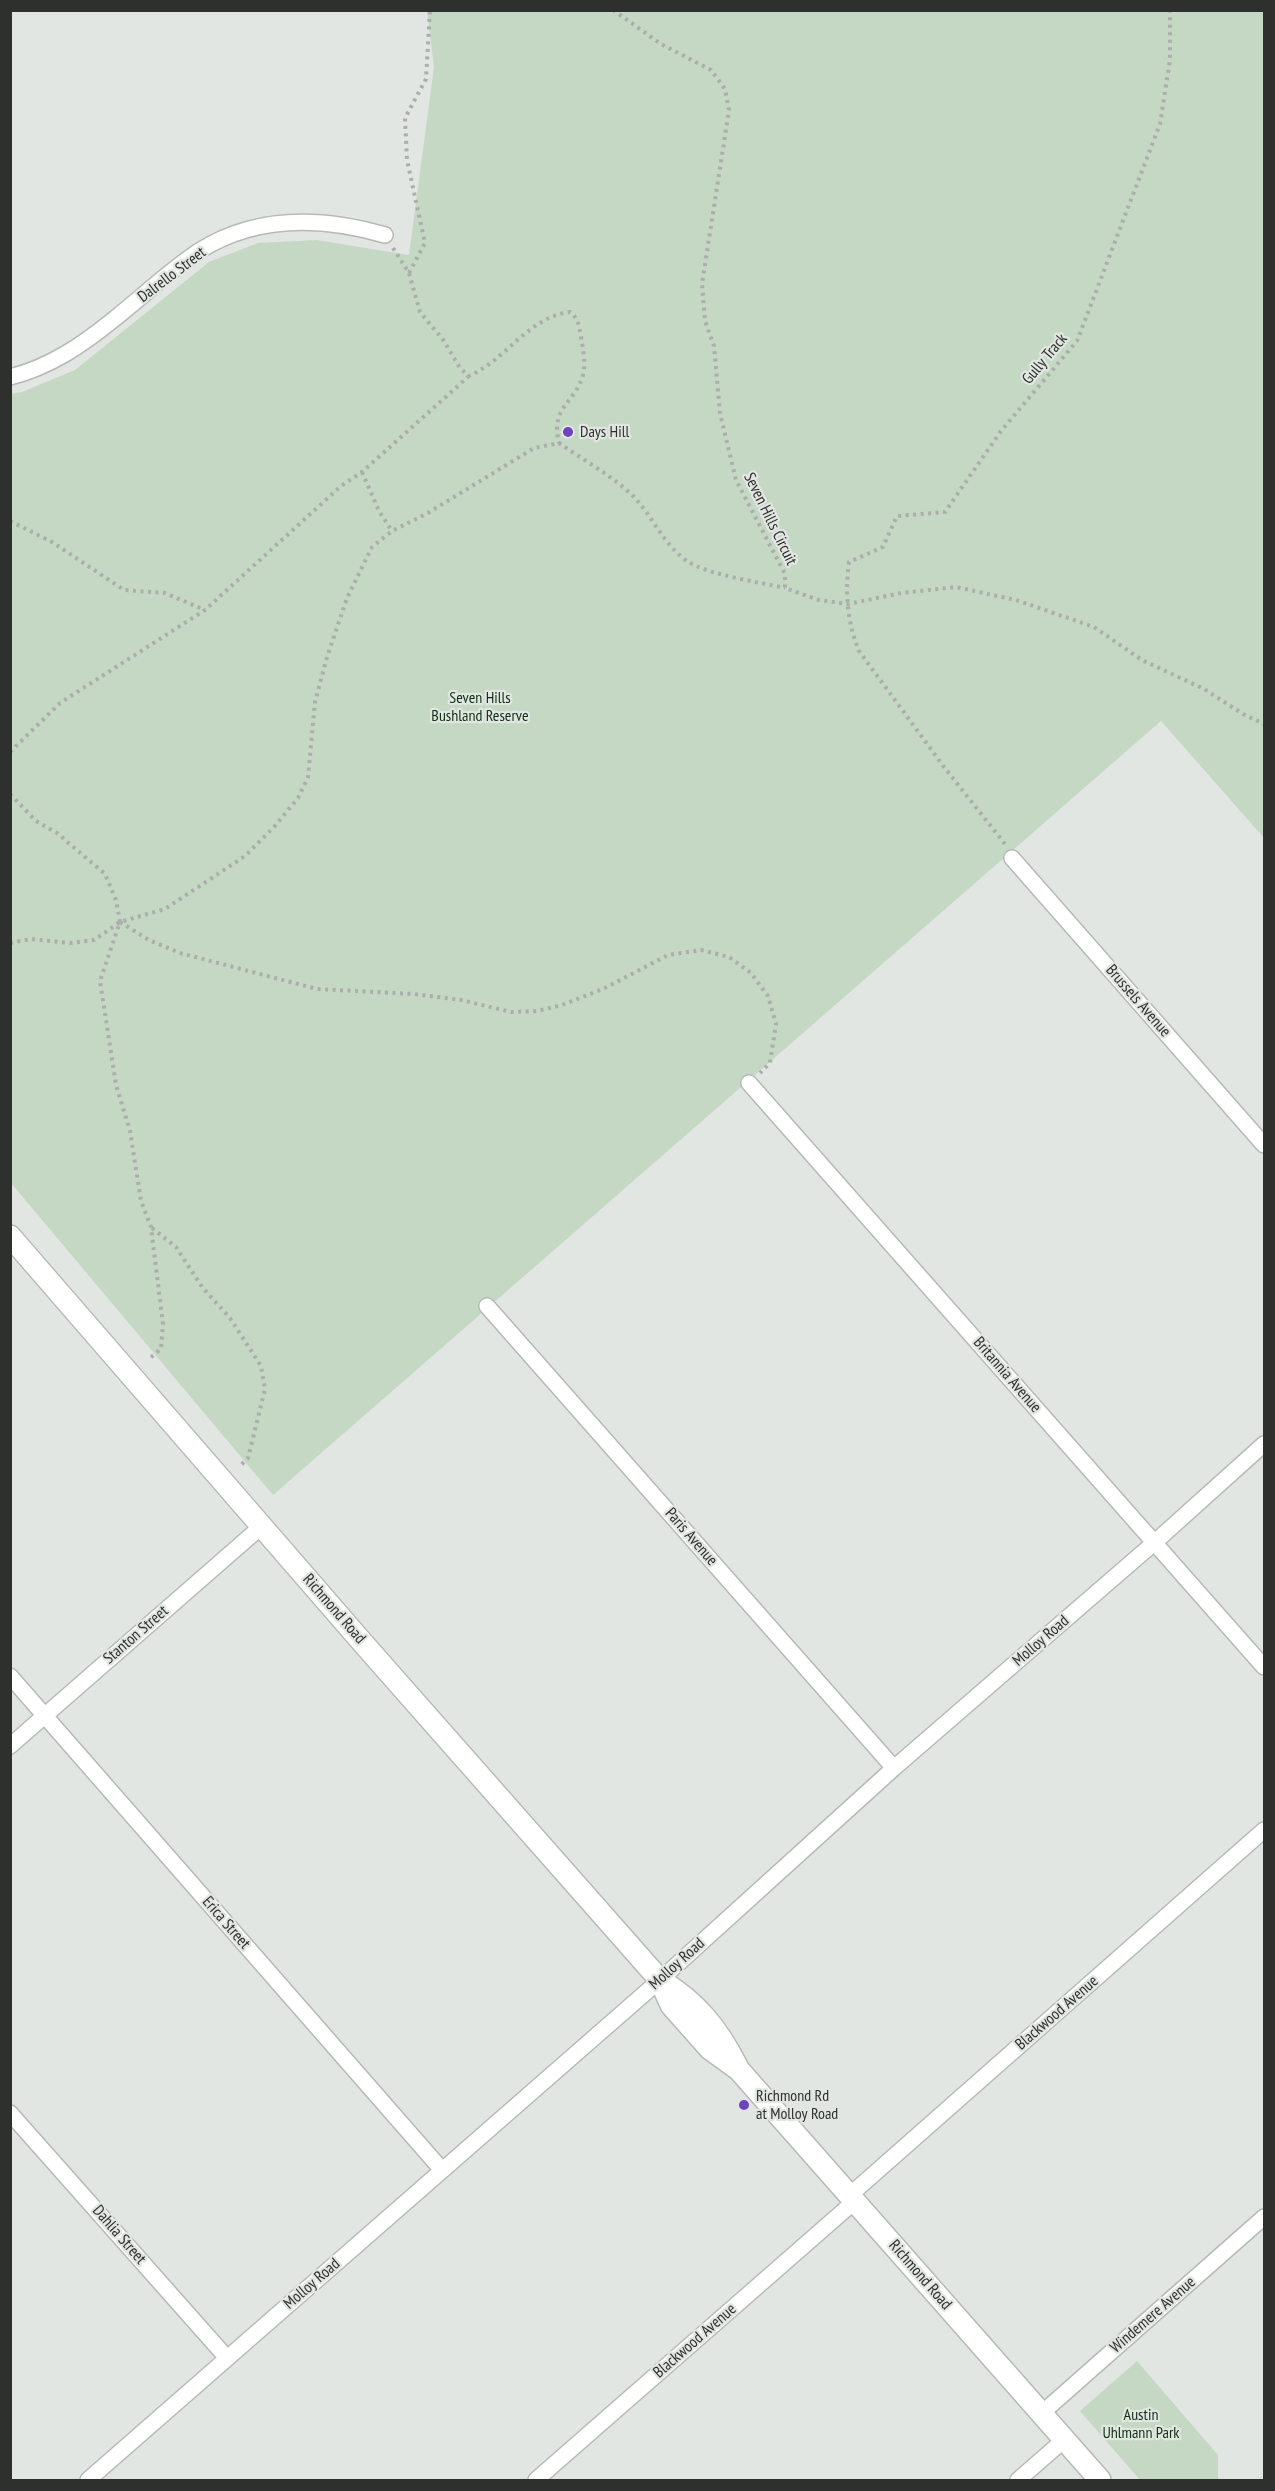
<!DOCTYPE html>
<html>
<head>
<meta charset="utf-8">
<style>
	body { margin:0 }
	#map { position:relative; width:1275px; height:2491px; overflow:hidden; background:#e2e6e2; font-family:"PT Sans Narrow",sans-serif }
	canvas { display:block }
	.frame { position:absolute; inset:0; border:12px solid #2e302e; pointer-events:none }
</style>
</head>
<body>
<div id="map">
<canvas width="1275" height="2491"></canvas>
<div class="frame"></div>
</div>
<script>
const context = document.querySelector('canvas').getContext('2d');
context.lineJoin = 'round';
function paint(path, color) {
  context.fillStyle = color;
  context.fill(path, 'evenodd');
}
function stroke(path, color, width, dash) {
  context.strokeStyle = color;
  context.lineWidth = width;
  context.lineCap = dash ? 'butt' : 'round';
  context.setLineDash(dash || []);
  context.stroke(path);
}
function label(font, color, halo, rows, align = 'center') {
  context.font = font + ' "PT Sans Narrow",sans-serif';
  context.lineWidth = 4.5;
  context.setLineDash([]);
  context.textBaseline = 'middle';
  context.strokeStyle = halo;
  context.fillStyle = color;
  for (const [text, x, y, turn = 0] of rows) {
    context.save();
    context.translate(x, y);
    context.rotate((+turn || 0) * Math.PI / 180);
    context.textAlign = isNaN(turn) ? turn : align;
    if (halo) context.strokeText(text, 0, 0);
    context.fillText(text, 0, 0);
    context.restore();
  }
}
paint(new Path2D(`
	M427 11H1264V838L1161 721 273 1495 11 1183V394L22 392 75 370 209 262 258 243 317 240 409 255 434 67Z
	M1137 2361 1218 2455V2480H1140L1080 2411Z`), '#c4d8c4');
const minor = new Path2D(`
	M10 377C50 367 82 345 113 320 142 297 169 271 199 251 256 215 323 217 385 235
	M1012 858 1264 1145
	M749 1083 1264 1667
	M487 1306 894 1768
	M10 1676 442 2170
	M10 1746 263 1525
	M10 2113 227 2358
	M850 2195 1264 1830
	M1042 2413 1264 2217
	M88 2480 660 1980 894 1768 1155 1542 1264 1444
	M536 2480 855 2201
	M1018 2480 1064 2440`);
const secondary = new Path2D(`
	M10 1236 362 1642 660 1980 671 2005 710 2049 739 2070 1100 2480
	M660 1980C696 2001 718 2029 737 2066`);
stroke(minor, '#b6bab6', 18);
stroke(secondary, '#b6bab6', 24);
stroke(new Path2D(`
	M613 10 661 44 711 70 725 89 729 110 702 284 705 321 714 346 720 413 736 480 785 574V588L819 600 848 604 901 593 956 587 1016 600 1094 627 1142 660 1204 689 1243 714 1264 724
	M393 248 409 273 420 312 444 341 460 368 469 376C506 360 528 317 570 312 579 319 579 326 581 337 583 348 586 363 583 375 575 404 550 406 559 443
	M409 273 425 243 407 160 405 118 426 79 430 10
	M362 472 379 511 392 531
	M10 521 52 542 124 590 165 593 205 610
	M10 752 60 703 205 610 341 486 362 472 469 376
	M10 794 36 821 57 833 105 874 116 900 120 922 100 981 116 1085 130 1131 141 1201 151 1227 163 1324 161 1349 149 1359
	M1005 844 944 767 859 651C847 622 845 592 849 562L883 547 897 516 945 512 1001 431 1077 341 1160 124 1170 60V10
	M120 922 149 940 180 953 317 989 414 994 461 1000 511 1012 537 1011 562 1005 603 989 668 955 701 950 729 957 751 973 768 996 776 1024 770 1063 760 1073
	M10 943 31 939 70 943 94 940 120 922 165 909 245 856 274 827 298 798 308 777 315 702 327 657 347 598 372 547 392 531 428 513 534 448 559 443C583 460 613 476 634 497 653 517 663 544 687 561 708 575 759 582 785 588
	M152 1228 176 1247 202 1287 230 1318 261 1366 265 1389 248 1458 240 1466`), '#abaeab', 4, [3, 4.5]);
stroke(minor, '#fff', 15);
stroke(secondary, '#fff', 21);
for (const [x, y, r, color] of [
	[568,432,6,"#6d44bd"],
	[744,2105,6,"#6d44bd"]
]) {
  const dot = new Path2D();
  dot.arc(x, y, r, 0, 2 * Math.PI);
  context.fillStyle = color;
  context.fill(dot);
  stroke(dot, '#e2e6e2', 2);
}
label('16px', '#2e302e', '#e2e6e2', [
	["Dalrello Street",172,275,-37],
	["Gully Track",1045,359,-50],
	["Seven Hills Circuit",770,519,64],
	["Brussels Avenue",1138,1001,49],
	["Britannia Avenue",1007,1375,49],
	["Paris Avenue",691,1537,49],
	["Richmond Road",334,1609,49],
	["Stanton Street",136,1635,-41],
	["Molloy Road",1041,1641,-41],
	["Erica Street",226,1923,49],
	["Molloy Road",677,1964,-42],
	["Blackwood Avenue",1057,2013,-41],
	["Dahlia Street",119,2235,49],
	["Richmond Road",920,2275,49],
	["Molloy Road",312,2284,-41],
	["Windemere Avenue",1153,2315,-41],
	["Blackwood Avenue",695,2341,-41]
]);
label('16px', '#2e302e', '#e2e6e2', [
	["Days Hill",580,432],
	["Richmond Rd",756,2096],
	["at Molloy Road",756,2114]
], 'left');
label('16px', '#0e3211', '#e2e6e2', [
	["Seven Hills",480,698],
	["Bushland Reserve",480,716],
	["Austin",1141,2415],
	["Uhlmann Park",1141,2433]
]);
</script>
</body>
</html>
